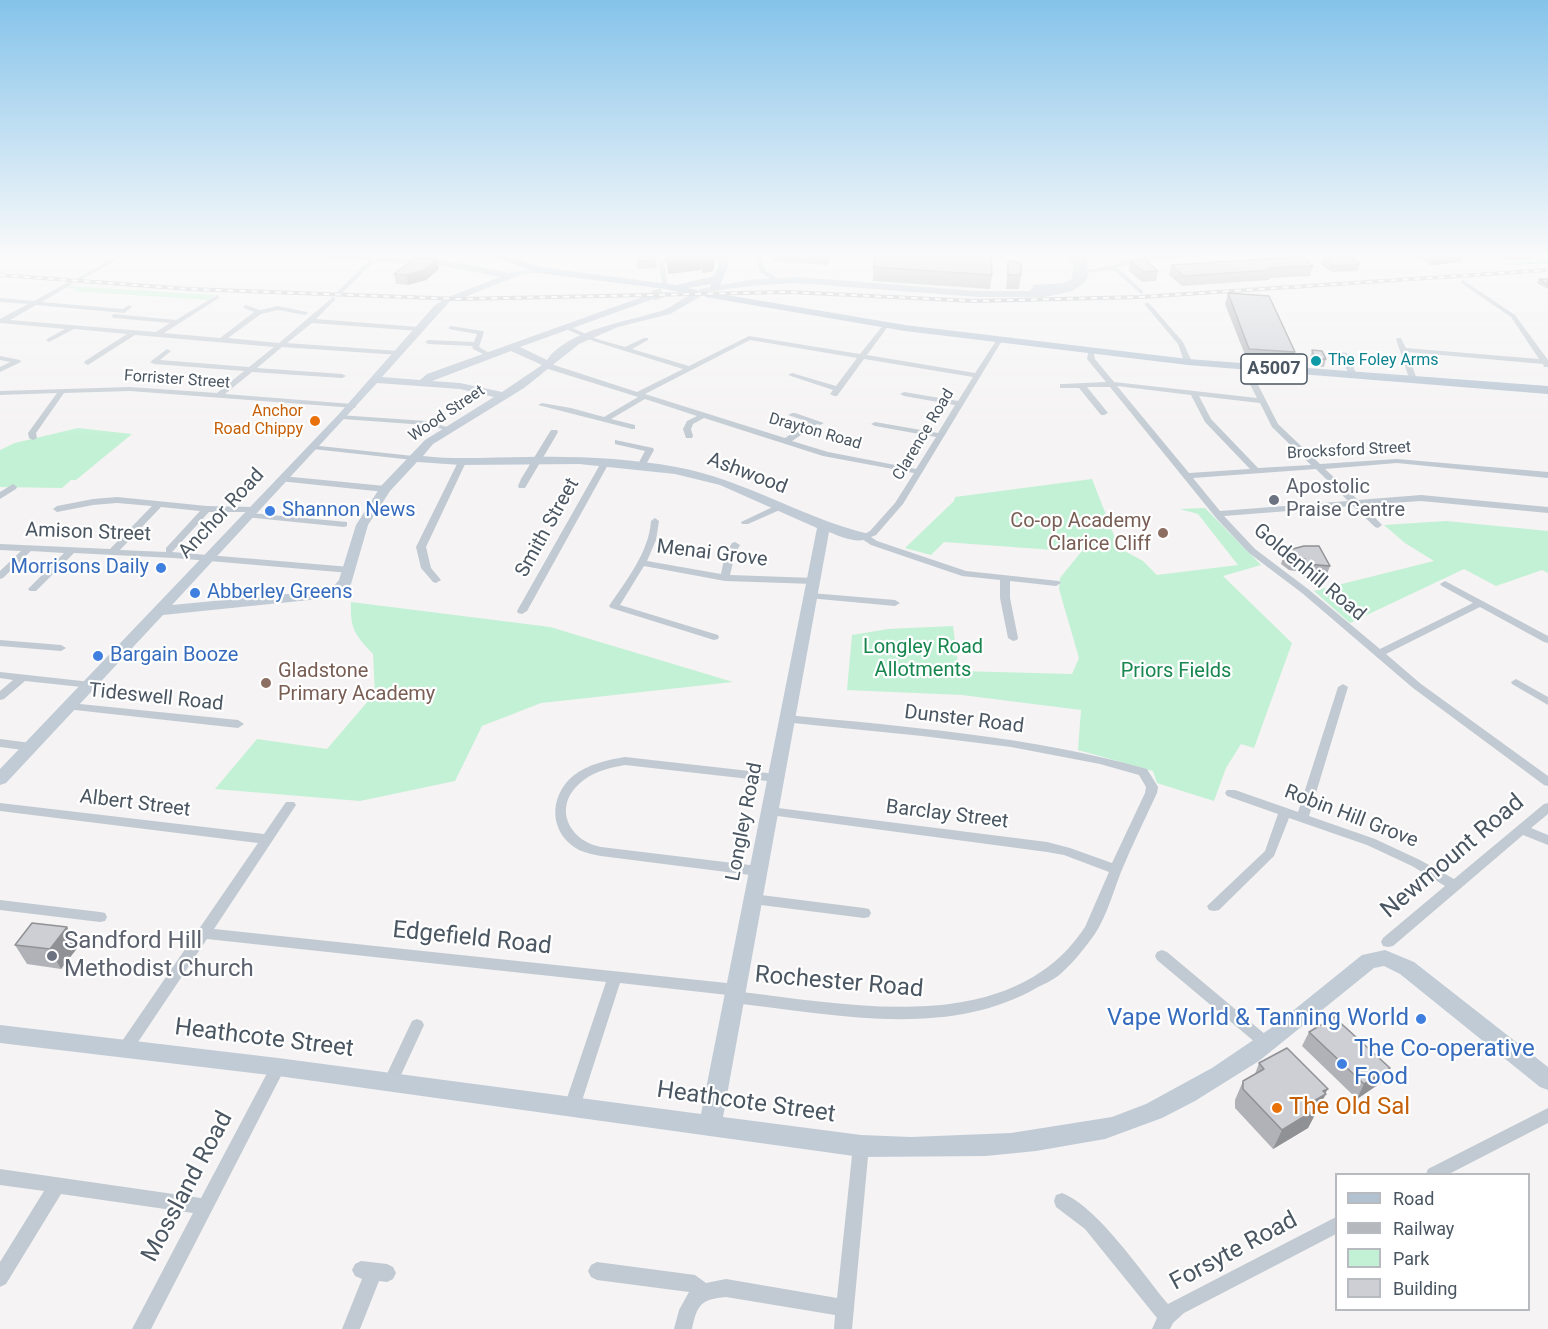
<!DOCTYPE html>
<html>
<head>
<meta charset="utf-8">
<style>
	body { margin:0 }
	#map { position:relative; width:1548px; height:1329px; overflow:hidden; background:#f5f3f3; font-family:Roboto,sans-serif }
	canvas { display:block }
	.legend { position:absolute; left:1335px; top:1173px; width:195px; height:138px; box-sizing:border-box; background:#fff; border:2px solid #b7bbc0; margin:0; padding:8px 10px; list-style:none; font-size:18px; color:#4a5661 }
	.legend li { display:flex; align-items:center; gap:12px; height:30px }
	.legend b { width:30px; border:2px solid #b7bbc0 }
</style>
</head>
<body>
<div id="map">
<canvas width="1548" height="1329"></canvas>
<ul class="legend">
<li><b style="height:8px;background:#b3c2d1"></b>Road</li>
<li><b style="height:8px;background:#b5b8bd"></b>Railway</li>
<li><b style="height:16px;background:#c3f1d5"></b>Park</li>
<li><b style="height:16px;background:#cdcfd5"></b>Building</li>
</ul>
</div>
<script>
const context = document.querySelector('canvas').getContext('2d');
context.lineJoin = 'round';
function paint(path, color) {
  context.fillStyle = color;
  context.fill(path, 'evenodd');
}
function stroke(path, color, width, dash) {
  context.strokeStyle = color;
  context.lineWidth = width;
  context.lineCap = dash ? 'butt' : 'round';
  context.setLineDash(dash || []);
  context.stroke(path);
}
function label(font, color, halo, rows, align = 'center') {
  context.font = font + ' Roboto,sans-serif';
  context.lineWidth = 4.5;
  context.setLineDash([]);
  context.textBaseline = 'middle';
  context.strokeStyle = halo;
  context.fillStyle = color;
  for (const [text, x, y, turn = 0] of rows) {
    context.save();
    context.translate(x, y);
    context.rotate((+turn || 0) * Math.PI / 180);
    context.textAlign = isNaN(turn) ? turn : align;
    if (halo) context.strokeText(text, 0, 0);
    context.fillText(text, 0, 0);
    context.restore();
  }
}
paint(new Path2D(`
	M70 286 215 295 208 300 73 291 76 289 67 288Z
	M78 428 132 434 76 480H71L62 488 0 487V450L15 443Z
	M1092 479 1119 548 1143 561 1157 575 1238 565 1198 514 1180 509 1205 508 1261 565 1223 576 1292 643 1254 748 1241 744 1226 768 1214 801 1157 783 1153 771 1078 750 1081 710 962 695 847 690 852 635 888 629 953 626 959 671 1072 674 1079 658 1059 589 1060 578 1081 552 944 542 931 555 905 548 954 501 955 497Z
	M1446 521 1548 531V573L1542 570 1496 586 1464 569 1350 623 1314 591 1434 561 1405 543 1384 525Z
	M351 602 550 627 733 682 541 703 482 726 455 781 360 801 215 789 257 739 327 749 375 693 373 654C355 635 350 629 351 602Z`), '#c3f1d5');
stroke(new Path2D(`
	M1511 264 1548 262`), '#90daee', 2);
stroke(new Path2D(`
	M653 296 664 292`), '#caccce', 10, [10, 4.5]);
paint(new Path2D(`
	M121 254H128L77 282 72 281Z
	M218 254H225L222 256Z
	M376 254H382L341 294H337V292Z
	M675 254H682L664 264 668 286 663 287 658 263Z
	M755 254H761L765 270 778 279V281H774L760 272Z
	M1180 254H1209L1206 256 1143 260 1116 268 1120 270 1143 291V293L1141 294 1116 272 1109 270 1084 273 1081 271 1109 266 1142 256Z
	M1463 280 1515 315 1548 360V367H1544L1543 364 1407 352 1417 379 1410 381 1396 339 1397 338H1401L1406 348 1539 359 1511 317 1461 283V281Z
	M70 281 73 283 72 284 42 302 123 309 129 305 132 307 124 313 36 305 10 320 156 332 170 323 114 318 111 316 114 314 176 320 217 295 219 296V298L164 333 220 338 254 312 244 308 243 307 246 305 260 310 278 306 307 312 308 313 305 315 278 310 261 314 228 338 279 343 333 297 335 298V300L316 319 419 327 422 329 419 331 312 323 287 343 399 351 403 353 399 355 282 347 257 368 342 374 346 376 342 378 252 372 225 394 352 404 356 406 355 408 130 391 64 393 36 433 37 438 33 440 29 438 28 433 57 393 0 395V391L130 387 217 393 244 371 154 364 150 362 167 349 171 351 160 360 249 367 274 347 135 335 88 365 84 363 85 361 127 334 74 329 49 342 46 340 47 339 65 329 0 323V319L28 304 0 302V298L34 301Z
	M1145 303H1149L1183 342 1192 362 1191 364H1185L1178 344 1145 305Z
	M886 323 889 325 867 355 975 373 998 338 1003 339 903 504 876 535 871 537 877 541 966 571 1059 581 1061 583 1056 586 1010 581V598L1018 638 1017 640 1013 641 1008 638 1000 598V580L962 576 871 545 859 537 870 531 895 503 914 473 823 456 704 418 693 424 691 429 693 436 692 438H686L683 429 687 421 697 416 645 399 611 419 635 425V429H632L538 405 542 403 571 408 604 417 638 397 545 368V364H551L637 392 683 369 593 341 564 328 563 327 566 325 597 339 625 347 644 338H648V340L632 349 689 366 749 336 860 354 884 324ZM750 340 857 358 836 386 792 373 788 375 833 390 830 394 834 396H837L864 359 973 377 958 401 904 392 900 394 904 396 955 405 938 433 875 422 871 424 875 426 936 437 916 469 828 452 792 441 817 424 820 425 824 423 795 413H792L788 415 809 422 785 438 645 394Z
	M451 326 483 331 484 332 479 347 491 354V356H487L473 349 472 346 428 344 425 342 428 340 474 342 477 334 449 329V327Z
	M1089 349H1093L1095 359 1114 382 1257 398 1241 367 1248 365 1278 424 1320 464 1397 459 1548 472V478L1397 463 1325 469 1358 500 1421 495 1548 507V513L1421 501 1363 505 1382 525 1378 528 1375 527 1353 506 1224 516 1255 549 1308 589 1380 649 1473 603 1442 586 1440 584 1445 581 1548 636V643L1544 642 1480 607 1386 654 1421 684 1548 776V786L1544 785 1413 688 1302 593 1249 553 1217 519 1110 387H1087L1108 413 1104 415H1101L1079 388H1060V384H1063L1106 382 1087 359ZM1117 386 1191 395 1205 422 1250 469 1189 473ZM1199 396 1260 403 1272 427 1311 465 1258 468 1211 419ZM1316 469 1348 501 1220 511 1193 478Z
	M1341 352 1347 353 1357 375 1356 377 1349 375 1339 353Z
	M0 356 20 360 21 362 0 372V367L10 362 0 360Z
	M339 415 426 421 454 429 450 431 426 425 342 419H339Z
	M551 430H557L558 432 554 439 525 488H519L518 486 521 479Z
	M615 440 653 448 654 450 644 468H638L637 466 645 451 615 444Z
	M310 445 413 456 417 458 413 460 313 449 309 447Z
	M459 460H462L466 462 426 547 431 568 441 580 436 583 433 582 421 568 416 547Z
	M602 461H608L609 463 527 611 522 614 518 613 517 611Z
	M282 476 385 486 389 489 385 492 279 481 278 479Z
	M13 484 17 487 16 489 0 499V492Z
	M117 497 207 506 254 507 258 510 257 512 250 513 347 522V526L344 527 245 517 244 515 247 512H209L172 552 350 567 355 570 350 573 174 558 74 553 36 591H30L28 589 64 553 31 551 3 578 0 579V571L21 551 0 550V544L110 549 152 506 117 503 93 505 57 512 53 509 57 506 93 499ZM161 507 200 511 166 548V552L120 550Z
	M779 504 783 507 782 509 748 524H742L741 522Z
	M655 518 659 521 656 540 647 561 721 574 725 554 732 543 735 542 740 545 735 554 730 575 814 578 819 581 814 584 725 581 644 566 620 605 718 635 719 637 718 639 714 640 611 608 609 606C626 581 649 552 651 521Z
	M811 593 895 600 900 603 895 606 808 598 806 596Z
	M0 640 61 645 66 648 61 651 0 646Z
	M0 672 91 682 96 685 91 688 25 681 4 699 0 700V691L13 680 0 678Z
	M1516 679 1548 697V705L1512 684 1511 682Z
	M1343 684 1348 687 1309 816 1375 839 1420 860 1454 879 1544 804 1548 803V814L1531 828 1548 835V845L1523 835 1393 946 1388 947 1383 946 1381 942 1383 938 1445 886 1412 866 1367 845 1289 818 1274 856 1219 910 1214 911 1209 910 1207 906 1265 851 1278 814 1227 796 1225 793 1227 790H1235L1298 812 1338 687Z
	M70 703 238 720 244 724 238 728 66 709 65 707 66 705Z
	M787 715C908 727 1030 736 1147 769L1158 787 1157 793C1145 819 1132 845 1121 872 1112 895 1105 923 1089 942 1080 954 1069 967 1058 976 1052 980 1045 984 1038 987 948 1040 832 1014 734 1003L729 1001 727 997 728 995 620 983 580 1107 577 1112 572 1114 567 1112 564 1107 606 982 207 939 130 1054 125 1055 120 1054 118 1049 120 1044 258 843 0 811V803L264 834 286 802H294L296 805 294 808 214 929 736 984 741 986 743 990 742 992C853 1005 1012 1038 1085 927L1109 872 1064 855 1047 852 770 815 766 814 764 811 766 808 770 807 1047 842 1070 848 1112 863 1145 793 1146 787 1139 775 1100 764 1011 747 922 736 783 722 781 719 783 716Z
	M0 739 31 743 35 744 37 747 35 750 31 751 0 747Z
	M625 757 776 774 780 775 782 778 780 781 776 782 625 765C608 768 591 772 578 785 553 809 570 841 601 847L758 866 763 868 764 871 763 874 758 876 601 856C594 855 586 853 579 850 549 834 548 797 573 776 588 764 607 760 625 757Z
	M753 894 864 908 869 909 871 913 869 917 864 918 753 904 748 903 746 899 748 895Z
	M0 900 100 912 105 913 107 917 105 921 100 922 0 910Z
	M1162 950 1167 952 1272 1040 1274 1044 1272 1048 1267 1050 1262 1048 1157 960 1155 956 1157 952Z
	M417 1019 422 1021 424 1025 395 1088 390 1090 385 1088 382 1083 385 1078 412 1021Z
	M278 1060 283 1062 285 1067 283 1072 151 1329H132L193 1213 61 1194 6 1284 0 1287V1262L44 1191 0 1185V1169L201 1198 273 1062Z
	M1548 1108V1123L1449 1174H1426L1428 1169Z
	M861 1139 867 1141 869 1146 852 1329H834L835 1315 726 1297C701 1299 697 1305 692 1329H674L679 1310 689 1292 597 1280 591 1277 588 1271 591 1265 597 1262 695 1275 706 1283 726 1279 837 1298 853 1146 855 1141Z
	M1062 1193C1098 1207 1142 1273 1168 1304L1336 1217V1234L1184 1313 1173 1323 1170 1329H1152L1157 1318 1085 1229 1056 1207 1054 1201 1056 1195Z
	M361 1261 387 1264 393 1267 396 1273 393 1279 387 1282 379 1281 360 1329H342L362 1279 355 1276 352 1270 355 1264Z`), '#c1cad2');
paint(new Path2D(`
	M314 254H349L449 261 509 273 541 268V272L520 275 457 300H451L382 377 420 380 427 374 653 293 658 296 656 298 520 347 547 360C567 330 629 321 661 311 674 307 685 294 699 293V289L749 280 796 277 978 291H1030L1034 285 1063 283 1072 279 1073 266 1067 254H1076L1080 259 1082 254H1090L1087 261 1088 277 1084 283 1072 291 1045 297H978L796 283 749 286 700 293V297L670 314 618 327 579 344 524 388 433 444 423 456C457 460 492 457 527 457 577 456 627 458 676 467 744 479 802 518 869 534L870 537C860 545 841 537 829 532L723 1117 861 1135 911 1137 1011 1133 1112 1117 1146 1104 1212 1068 1274 1026 1362 955 1385 950 1414 962 1548 1067V1090L1540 1087 1400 974 1384 966 1374 968 1259 1061 1195 1101 1162 1118 1105 1139 1036 1151 986 1156 861 1157 278 1076 0 1043V1025L278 1058 701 1114 817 528 720 485 675 474 579 464 461 465 417 462 390 491 368 525 351 584 343 593 319 599 163 615 6 783 0 785V769L338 415 434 306 444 299H450L451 296 500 277 449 267 318 257ZM511 351 542 365 502 392 460 383 432 381ZM377 383 460 389 494 397 425 440 381 486 356 525 339 580 333 587 319 591 172 605Z`), '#c1cbd6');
paint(new Path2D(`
	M487 254H501L540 267 676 285 714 276 718 266V254H728V266L718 290H710L711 284 688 288 698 290V294L694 295 665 289 538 273Z
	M709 292 905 325 1188 359 1548 386V394L1188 365 905 331 705 297V293Z`), '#b3c2d1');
const rail = new Path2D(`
	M0 275 189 289 460 299 789 292 974 301 1141 297 1548 270`);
stroke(rail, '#b5b8bd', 4);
stroke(rail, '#fff', 2, [6]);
paint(new Path2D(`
	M666 254H716L713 271 703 273 701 270 668 274Z
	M773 254H830L827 265 773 261Z
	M1411 254H1464L1461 262 1431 265Z
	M1495 254H1533L1531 260H1505Z
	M655 256 657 268 637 269V262Z
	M1322 258 1360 264 1358 271 1332 272 1321 265Z
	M1130 261 1158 271 1156 281 1142 282 1129 271Z
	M1008 262 1021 275 1019 289H1006Z
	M1171 265 1313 266 1310 276 1270 278 1269 280 1182 286 1169 275Z
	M873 267 992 275 990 289 873 281Z
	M439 269 426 280 408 285 396 284 394 274Z
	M1539 279H1548V289L1537 283Z
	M1228 293 1295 352 1292 363 1247 360 1225 304Z
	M1312 350 1326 359 1324 367 1313 366 1310 358Z
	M1285 551 1330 566 1325 579 1303 577 1301 572 1289 570 1281 564Z
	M15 945 78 947 61 969 27 964Z
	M1309 1032 1382 1082 1357 1099 1302 1046Z
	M1259 1063 1325 1093 1316 1113 1315 1114 1308 1128 1273 1149 1235 1108V1100L1243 1081 1255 1074Z`), '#b0b2b7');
paint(new Path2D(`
	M714 254H716L713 271 703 273 702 259Z
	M827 254H830L827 265Z
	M1443 254H1464L1461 262 1431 265 1435 255Z
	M700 256 701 270 668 274V261Z
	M437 259 439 269 426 280 408 285 406 275Z
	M67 927 78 947 61 969 50 949Z
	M1390 1068 1382 1082 1357 1099 1364 1084Z
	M1328 1089 1324 1095 1326 1094 1308 1128 1273 1149 1282 1130 1323 1091Z`), '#909195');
const building = new Path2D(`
	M641 254 655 256 656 261 637 262Z
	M666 254H714L713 258 702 259 700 256 668 261Z
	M810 254H827V255Z
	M877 254H991L992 275 873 267Z
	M1348 256 1360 264 1334 266 1322 258Z
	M1300 257 1313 266 1269 268 1272 270 1184 276 1171 265Z
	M415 258 437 259 424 270 406 275 394 274Z
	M1145 260 1158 271 1144 272 1130 261Z
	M1013 261 1021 264V275H1008V262Z
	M1539 279H1548V285Z
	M1228 293 1269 296 1295 352 1249 349Z
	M1312 350 1322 351 1326 359H1315Z
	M1304 546H1319L1330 566 1307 564 1305 559 1293 557 1285 551Z
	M32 923 67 927 50 949 15 945Z
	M1334 1017 1390 1068 1364 1084 1309 1032Z
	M1287 1048 1328 1089 1323 1091 1326 1094 1312 1102 1318 1108 1282 1130 1243 1089V1081L1264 1069 1259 1063Z`);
paint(building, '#cdcfd5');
stroke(building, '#909195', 1.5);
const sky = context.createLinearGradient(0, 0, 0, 440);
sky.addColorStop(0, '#85c3ea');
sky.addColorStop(0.58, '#fafafa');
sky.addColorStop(1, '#fafafa00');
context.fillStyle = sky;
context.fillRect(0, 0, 1548, 440);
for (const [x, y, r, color] of [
	[1316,361,6,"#0f9aa8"],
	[315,421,6,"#e8710a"],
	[1274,500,6,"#6b7280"],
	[270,511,6,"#3f7fe0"],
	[1163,533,6,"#8d6e63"],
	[161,568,6,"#3f7fe0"],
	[195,593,6,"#3f7fe0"],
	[98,656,6,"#3f7fe0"],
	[266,683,6,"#8d6e63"],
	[52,956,6,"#6b7280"],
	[1421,1019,6,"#3f7fe0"],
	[1342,1064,6,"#3f7fe0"],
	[1277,1108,6,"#e8710a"]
]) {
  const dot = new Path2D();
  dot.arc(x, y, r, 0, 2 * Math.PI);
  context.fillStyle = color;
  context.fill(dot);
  stroke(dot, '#fff', 2);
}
label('16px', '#0d838f', '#fff', [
	["The Foley Arms",1328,361]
], 'left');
label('16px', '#4a5661', '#fff', [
	["Forrister Street",177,380,4],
	["Wood Street",447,414,-34],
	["Drayton Road",815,432,16],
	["Clarence Road",924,435,-59],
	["Brocksford Street",1349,451,-3]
]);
label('16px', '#c56008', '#fff', [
	["Anchor",303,412],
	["Road Chippy",303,430]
], 'right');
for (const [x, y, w] of [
	[1274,369,66]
]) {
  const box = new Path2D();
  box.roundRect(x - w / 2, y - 15, w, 30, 4.5);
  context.fillStyle = '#fff';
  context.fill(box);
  stroke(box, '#4a5661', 1.5);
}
label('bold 18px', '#4a5661', null, [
	["A5007",1274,369]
]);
label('20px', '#4a5661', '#fff', [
	["Ashwood",747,474,21],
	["Anchor Road",222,514,-47],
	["Smith Street",548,528,-61],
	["Amison Street",88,533,2],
	["Menai Grove",712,554,7],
	["Goldenhill Road",1309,573,40],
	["Tideswell Road",156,698,6],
	["Dunster Road",964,720,7],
	["Albert Street",135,804,7],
	["Barclay Street",947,815,7],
	["Robin Hill Grove",1351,817,21],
	["Longley Road",745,822,-79]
]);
label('20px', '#5b616d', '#fff', [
	["Apostolic",1286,488],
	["Praise Centre",1286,511]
], 'left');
label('20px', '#366cbe', '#fff', [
	["Shannon News",282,511],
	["Morrisons Daily",149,568,"right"],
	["Abberley Greens",207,593],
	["Bargain Booze",110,656]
], 'left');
label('20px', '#785e54', '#fff', [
	["Co-op Academy",1151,522],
	["Clarice Cliff",1151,545],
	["Gladstone",278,672,"left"],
	["Primary Academy",278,695,"left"]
], 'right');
label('20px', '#17864f', '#fff', [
	["Longley Road",923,648],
	["Allotments",923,671],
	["Priors Fields",1176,672]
]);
label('24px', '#4a5661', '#fff', [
	["Newmount Road",1453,857,-40],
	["Edgefield Road",472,939,6],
	["Rochester Road",839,983,5],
	["Heathcote Street",264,1039,7],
	["Heathcote Street",746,1103,8],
	["Mossland Road",188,1187,-62],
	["Forsyte Road",1234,1252,-28]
]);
label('24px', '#5b616d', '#fff', [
	["Sandford Hill",64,942],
	["Methodist Church",64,970]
], 'left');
label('24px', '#366cbe', '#fff', [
	["Vape World & Tanning World",1409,1019],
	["The Co-operative",1354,1050,"left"],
	["Food",1354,1078,"left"]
], 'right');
label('24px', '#c56008', '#fff', [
	["The Old Sal",1289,1108]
], 'left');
</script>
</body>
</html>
